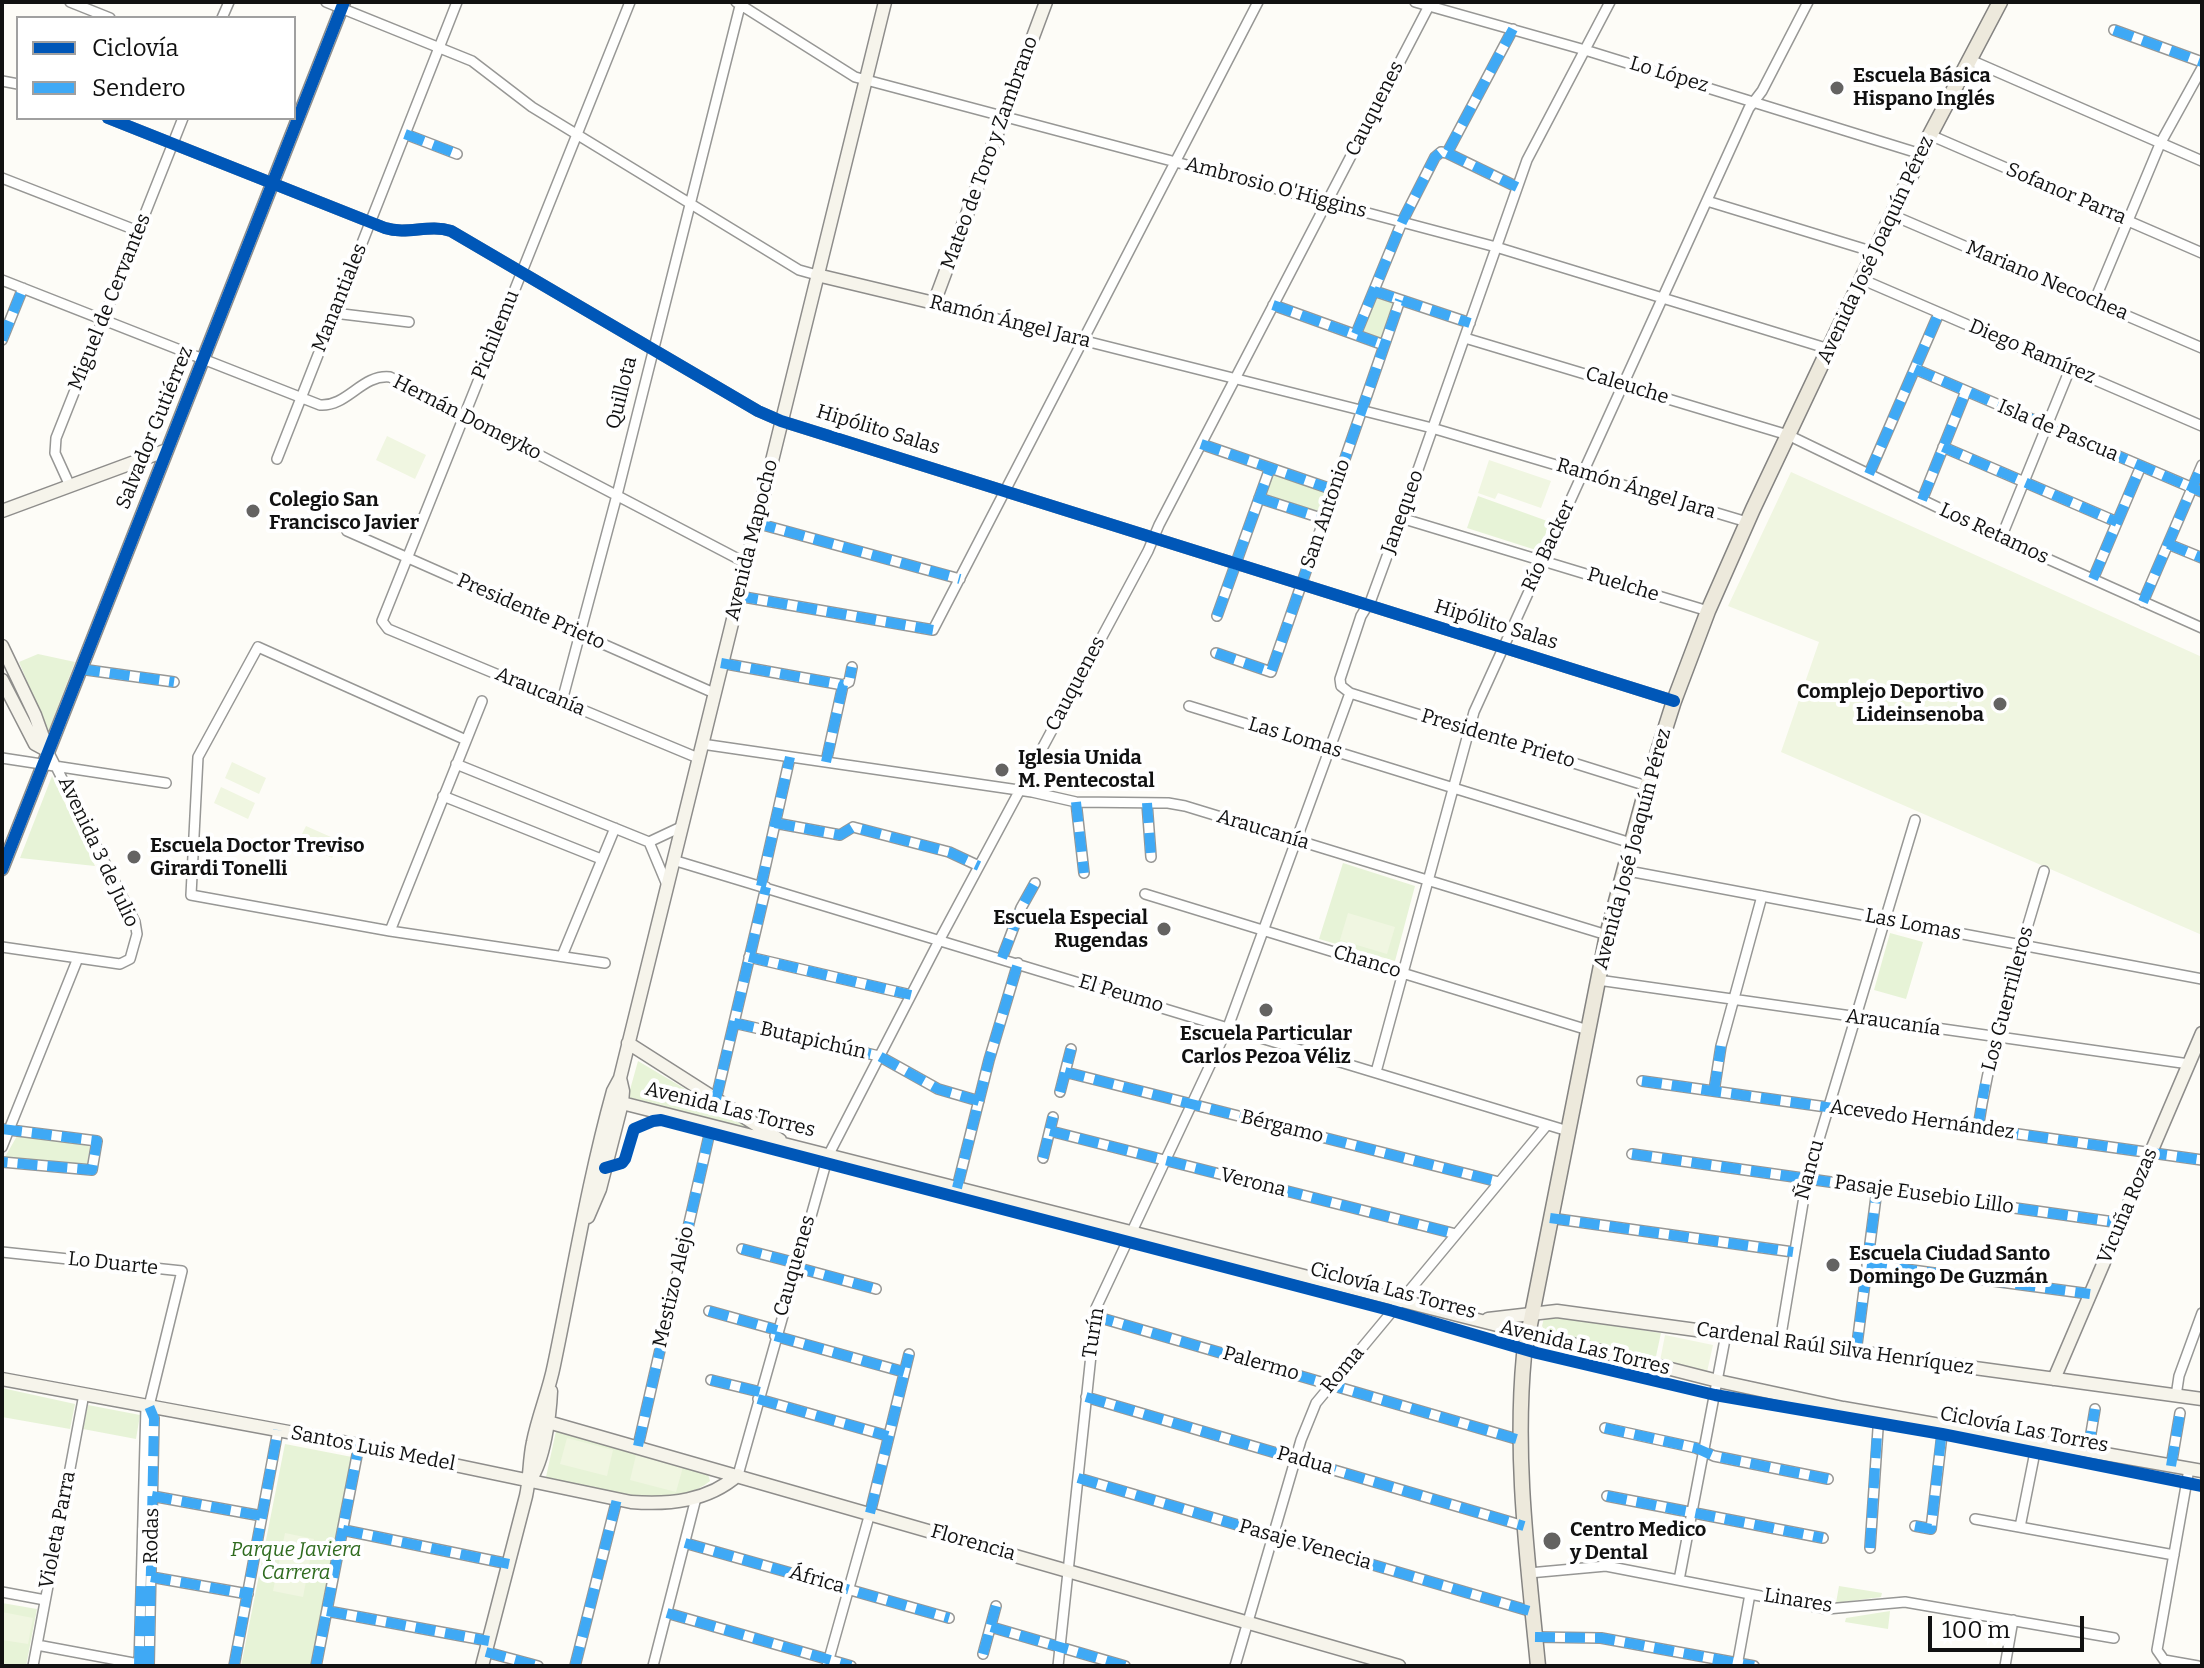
<!DOCTYPE html>
<html>
<head>
<meta charset="utf-8">
<style>
	body { margin:0 }
	#map { position:relative; width:2204px; height:1668px; overflow:hidden; background:#fdfcf7; font-family:Bitter,serif }
	canvas { display:block }
	.frame { position:absolute; inset:0; border:4px solid #111; pointer-events:none }
	.legend { position:absolute; left:16px; top:16px; width:280px; height:104px; box-sizing:border-box; background:#fff; border:2px solid #a0a0a0; margin:0; padding:10px 14px; list-style:none; font-size:24px; color:#111 }
	.legend li { display:flex; align-items:center; gap:16px; height:40px }
	.legend b { width:40px; border:2px solid #a0a0a0 }
	.scale { position:absolute; left:1928px; top:1616px; width:156px; height:36px; box-sizing:border-box; border:4px solid #111; border-top:0; padding-left:10px; font-size:24px; line-height:28px; white-space:nowrap; color:#111; -webkit-text-stroke:6px #fff; paint-order:stroke }
</style>
</head>
<body>
<div id="map">
<canvas width="2204" height="1668"></canvas>
<div class="frame"></div>
<ul class="legend">
<li><b style="height:10px;background:#0057b8"></b>Ciclovía</li>
<li><b style="height:10px;background:#3fa9f5"></b>Sendero</li>
</ul>
<div class="scale">100 m</div>
</div>
<script>
const context = document.querySelector('canvas').getContext('2d');
context.lineJoin = 'round';
function paint(path, color) {
  context.fillStyle = color;
  context.fill(path, 'evenodd');
}
function stroke(path, color, width, dash) {
  context.strokeStyle = color;
  context.lineWidth = width;
  context.lineCap = dash ? 'butt' : 'round';
  context.setLineDash(dash || []);
  context.stroke(path);
}
function label(font, color, halo, rows, align = 'center') {
  context.font = font + ' Bitter,serif';
  context.lineWidth = 8;
  context.setLineDash([]);
  context.textBaseline = 'middle';
  context.strokeStyle = halo;
  context.fillStyle = color;
  for (const [text, x, y, turn = 0] of rows) {
    context.save();
    context.translate(x, y);
    context.rotate((+turn || 0) * Math.PI / 180);
    context.textAlign = isNaN(turn) ? turn : align;
    if (halo) context.strokeText(text, 0, 0);
    context.fillText(text, 0, 0);
    context.restore();
  }
}
paint(new Path2D(`
	M1377 294 1396 301 1382 339 1362 331Z
	M1273 474 1327 492 1320 513 1266 494Z
	M1478 496 1550 522 1539 551 1467 528Z
	M38 654 75 662 48 732 19 662Z
	M52 776 95 866 20 858Z
	M1343 863 1415 886 1395 961 1319 939Z
	M1890 933 1923 942 1906 999 1874 990Z
	M638 1061 758 1132 628 1097Z
	M17 1136 90 1144 87 1166 5 1157Z
	M1555 1317 1661 1333 1655 1361 1546 1333 1542 1326 1544 1318Z
	M2 1388 75 1404 70 1429 2 1417Z
	M88 1405 140 1415 136 1439 83 1429Z
	M556 1431 700 1468 708 1474 710 1481C671 1514 590 1486 546 1477Z
	M285 1444 352 1457 311 1666H241Z
	M1839 1586 1882 1593 1881 1597 1836 1603Z
	M2 1603 37 1609 26 1666H2Z
	M1890 1611 1888 1629 1845 1622 1846 1618Z`), '#e7f3d7');
paint(new Path2D(`
	M387 436 426 455 415 479 376 460Z
	M1489 460 1551 481 1541 508 1498 493 1495 499 1478 493Z
	M1791 472 2202 657V935L1781 752 1819 642 1728 606Z
	M232 762 266 778 259 794 225 778Z
	M221 787 255 803 248 819 214 803Z
	M306 826 340 841 332 858 298 842Z
	M1348 913 1395 927 1387 954 1340 940Z
	M1665 1335 1713 1345 1707 1372 1660 1361Z
	M567 1438 613 1450 607 1476 560 1464Z
	M636 1455 683 1467 676 1492 630 1480Z
	M285 1533 314 1539 303 1597 273 1591Z
	M2 1612 33 1618 28 1644 2 1640Z`), '#f0f6e1');
const street = new Path2D(`
	M70 2 110 18
	M326 2 472 61 532 107 799 270 817 275
	M630 2 382 621 388 629 698 758
	M736 2 855 77 1496 247 1829 349
	M1415 2 1585 50 1921 154
	M1610 2 1527 160 1401 518 1371 600 1361 616 1340 679 1341 686 1350 693 1647 786
	M222 18 229 2
	M2114 30 2202 62
	M1968 59 2202 161
	M2 81 18 84
	M108 118 385 228C407 235 429 224 451 231L758 411 781 421 1674 701
	M405 134 457 154
	M1930 135 2202 253
	M1447 153 1517 187
	M2 178 138 231
	M1707 201 1874 252
	M1892 215 2202 348
	M1861 279 2202 426
	M2 280 320 405C347 407 362 374 390 377L746 563
	M1374 291 1470 323
	M2094 302 2160 144 2202 68
	M934 303 1432 428 1747 522
	M1273 305 1384 345
	M334 313 409 322
	M1356 334 1402 222 1435 157 1441 152 1447 153 1513 29
	M1465 338 1788 435 2001 538 2202 628
	M2 340 23 288
	M1915 369 2202 492
	M1201 444 1334 490
	M1943 447 2117 522
	M277 459 457 2
	M1869 474 1939 313
	M70 486 55 453 56 438 183 118
	M1259 498 1324 519
	M1922 500 1966 391
	M1401 518 1708 611
	M756 523 960 579
	M347 531 714 693
	M2001 538 2070 369
	M2168 544 2202 558
	M2093 579 2141 466
	M738 596 933 630 1258 2
	M2143 602 2202 465
	M1217 616 1270 468
	M1216 653 1271 672 1400 300
	M721 663 843 685
	M80 669 174 682
	M562 701 617 495 741 2
	M1189 706 1631 843
	M466 740 258 647 198 757 191 895 390 931 605 963
	M702 744 1032 792 1076 802 1168 803 1185 806 1607 935
	M2 758 166 783
	M826 762 843 685 849 682 852 667
	M456 764 649 842 681 827
	M443 796 601 859
	M1076 802 1084 873
	M1147 803 1151 857
	M775 823 840 835 853 827 949 852 979 866
	M649 842 667 885
	M673 860 1568 1131
	M1623 870 2202 979
	M761 886 790 757
	M1145 894 1588 1030
	M390 931 482 701
	M2 947 120 964 130 959 137 934 135 922 48 751
	M562 956 615 828
	M749 957 911 995
	M1002 958 1021 908 1035 883
	M1598 980 2189 1064
	M734 1023 879 1056 938 1089 979 1101
	M1065 1072 1499 1182
	M1376 1072 1474 712 1749 108 1762 91 1808 2
	M1642 1081 2202 1160
	M1714 1091 1721 1046 1762 896
	M1060 1092 1071 1049
	M716 1099 766 887
	M1978 1128C1991 1041 2019 956 2044 871
	M2 1129 97 1141 92 1170 2 1162
	M1050 1131 1456 1234
	M2 1147 78 958
	M1632 1154 2121 1223
	M1043 1158 1053 1117
	M957 1188 989 1060 1018 963
	M1550 1218 1793 1252
	M742 1249 796 1263
	M2 1252 182 1271 149 1406 154 1418 149 1666
	M1867 1264 2090 1294
	M795 1267 876 1289
	M709 1311 777 1330
	M1094 1316 1520 1440
	M775 1336 904 1372
	M1780 1341 1807 1179 1915 820
	M1856 1352 1877 1189
	M711 1380 760 1392
	M2176 1396 2179 1376 2202 1313
	M1086 1397 1524 1526
	M758 1399 888 1436
	M1605 1428 1696 1448 1714 1456 1828 1479
	M638 1446 711 1127
	M2088 1451 2095 1409
	M2171 1466 2180 1413
	M2189 1469 2157 1650 2164 1660 2198 1666
	M738 1475 828 1156 940 939 1148 551 1159 525 1431 2
	M1078 1478 1533 1612
	M152 1496 262 1516
	M1607 1496 1823 1538
	M1975 1519 2174 1555
	M1915 1526 1931 1529 1943 1426
	M2020 1527 2037 1442
	M343 1530 509 1564
	M685 1543 949 1618
	M1870 1548 1879 1414
	M1529 1573 1606 1566 1827 1609 1905 1602 2114 1638
	M151 1577 248 1594
	M1679 1580 1726 1334
	M2 1592 45 1600
	M327 1611 489 1641
	M667 1613 851 1666
	M991 1627 1125 1666
	M1535 1637 1601 1638 1754 1666
	M37 1645 144 1665
	M486 1652 538 1666
	M983 1654 996 1606
	M33 1666 84 1394
	M139 1666 146 1406
	M234 1666 278 1430
	M316 1666 359 1445
	M575 1666 617 1499
	M653 1666 696 1498
	M827 1666 870 1513 909 1354
	M1058 1666 1096 1308 1228 1027 1350 693
	M1235 1666 1301 1440 1316 1403 1547 1125
	M1737 1666 1750 1594
	M2005 1666 2013 1620`);
const secondary = new Path2D(`
	M817 275 934 303 1046 2
	M2 511 167 450
	M2 646 35 715 48 751
	M2 680 35 744 48 751
	M2 869 344 2
	M628 1043 780 1140
	M622 1103 1718 1381 1843 1408 2202 1471
	M588 1217 600 1189 622 1103 623 1091 620 1078
	M1488 1319 1557 1311 2202 1399
	M2 1379 359 1445 631 1502C670 1505 708 1501 738 1475
	M2054 1379 2202 1033
	M548 1422 1399 1666
	M530 1480C544 1461 550 1415 551 1391
	M482 1666 526 1496C530 1478 529 1460 533 1442 538 1416 549 1391 554 1365 573 1274 588 1181 613 1091L620 1078 885 2`);
const primary = new Path2D(`
	M1538 1666C1528 1562 1514 1460 1524 1355L1607 935 1647 786 1674 701 1708 611 1753 509 1930 135 2000 2`);
stroke(street, '#979795', 12);
stroke(secondary, '#8e8d8b', 15);
stroke(primary, '#858482', 17);
stroke(street, '#fffffe', 9);
stroke(secondary, '#f6f4eb', 12);
stroke(primary, '#ede9dc', 14);
stroke(new Path2D(`
	M2114 30 2202 62
	M405 134 457 154
	M1447 153 1517 187
	M1374 291 1470 323
	M1273 305 1384 345
	M1356 334 1402 222 1435 157 1441 152 1447 153 1513 29
	M2 340 23 288
	M1915 369 2202 492
	M1201 444 1334 490
	M1943 447 2117 522
	M1869 474 1939 313
	M1259 498 1324 519
	M1922 500 1966 391
	M756 523 960 579
	M2168 544 2202 558
	M2093 579 2141 466
	M738 596 933 630
	M2143 602 2202 465
	M1217 616 1270 468
	M1216 653 1271 672 1400 300
	M721 663 843 685
	M80 669 174 682
	M826 762 843 685 849 682 852 667
	M1076 802 1084 873
	M1147 803 1151 857
	M775 823 840 835 853 827 949 852 979 866
	M761 886 790 757
	M749 957 911 995
	M1002 958 1021 908 1035 883
	M734 1023 879 1056 938 1089 979 1101
	M1065 1072 1499 1182
	M1642 1081 2202 1160
	M1714 1091 1721 1046
	M1060 1092 1071 1049
	M716 1099 766 887
	M1978 1128 1985 1084
	M2 1129 97 1141 92 1170 2 1162
	M1050 1131 1456 1234
	M1632 1154 2121 1223
	M1043 1158 1053 1117
	M957 1188 989 1060 1018 963
	M1550 1218 1793 1252
	M742 1249 796 1263
	M1867 1264 2090 1294
	M795 1267 876 1289
	M709 1311 777 1330
	M1094 1316 1520 1440
	M775 1336 904 1372
	M1856 1352 1877 1189
	M711 1380 760 1392
	M1086 1397 1524 1526
	M758 1399 888 1436
	M1605 1428 1696 1448 1714 1456 1828 1479
	M638 1446 711 1127
	M2088 1451 2095 1409
	M2171 1466 2180 1413
	M1078 1478 1533 1612
	M152 1496 262 1516
	M1607 1496 1823 1538
	M870 1513 909 1354
	M1915 1526 1931 1529 1942 1430
	M343 1530 509 1564
	M685 1543 949 1618
	M1870 1548 1878 1418
	M151 1577 248 1594
	M327 1611 489 1641
	M667 1613 851 1666
	M991 1627 1125 1666
	M1535 1637 1601 1638 1754 1666
	M486 1652 538 1666
	M983 1654 996 1606
	M139 1666 141 1586
	M149 1666 154 1418 149 1406
	M234 1666 278 1430
	M316 1666 359 1445
	M575 1666 617 1499`), '#3fa9f5', 10, [20, 10]);
stroke(new Path2D(`
	M108 118 385 228C407 235 429 224 451 231L758 411 781 421 1674 701
	M2 869 344 2
	M605 1168 622 1163 625 1159 634 1129 653 1121 661 1120 1393 1311 1537 1353 1715 1395 1942 1434 2202 1486`), '#0057b8', 12);
for (const [x, y, r, color] of [
	[1837,88,8,"#646362"],
	[253,511,8,"#646362"],
	[2000,704,8,"#646362"],
	[1002,770,8,"#646362"],
	[134,857,8,"#646362"],
	[1164,929,8,"#646362"],
	[1266,1010,8,"#646362"],
	[1833,1265,8,"#646362"],
	[1552,1541,10,"#646362"]
]) {
  const dot = new Path2D();
  dot.arc(x, y, r, 0, 2 * Math.PI);
  context.fillStyle = color;
  context.fill(dot);
  stroke(dot, '#fff', 3);
}
label('20px', '#111', '#fff', [
	["Lo López",1669,75,17],
	["Cauquenes",1375,109,-63],
	["Mateo de Toro y Zambrano",990,153,-70],
	["Ambrosio O'Higgins",1276,188,15],
	["Sofanor Parra",2066,194,23],
	["Avenida José Joaquín Pérez",1876,250,-65],
	["Mariano Necochea",2047,281,23],
	["Manantiales",340,298,-68],
	["Miguel de Cervantes",110,302,-68],
	["Ramón Ángel Jara",1010,322,14],
	["Pichilemu",496,335,-68],
	["Diego Ramírez",2032,352,23],
	["Caleuche",1627,386,17],
	["Quillota",622,393,-76],
	["Hernán Domeyko",467,418,27],
	["Salvador Gutiérrez",155,428,-68],
	["Hipólito Salas",878,430,17],
	["Isla de Pascua",2058,431,23],
	["Ramón Ángel Jara",1636,489,17],
	["Janequeo",1403,512,-70],
	["San Antonio",1326,514,-71],
	["Los Retamos",1994,534,25],
	["Avenida Mapocho",752,540,-76],
	["Río Backer",1549,546,-65],
	["Puelche",1623,585,17],
	["Presidente Prieto",531,612,24],
	["Hipólito Salas",1496,625,17],
	["Cauquenes",1076,684,-62],
	["Araucanía",540,692,23],
	["Las Lomas",1295,738,17],
	["Presidente Prieto",1498,739,17],
	["Araucanía",1263,830,17],
	["Avenida José Joaquín Pérez",1633,849,-75],
	["Avenida 3 de Julio",98,852,65],
	["Las Lomas",1913,925,11],
	["Chanco",1367,962,17],
	["El Peumo",1121,994,17],
	["Los Guerrilleros",2008,999,-75],
	["Araucanía",1893,1023,8],
	["Butapichún",813,1041,13],
	["Avenida Las Torres",730,1110,14],
	["Acevedo Hernández",1922,1120,8],
	["Bérgamo",1282,1127,14],
	["Ñancu",1810,1170,-75],
	["Verona",1253,1183,14],
	["Pasaje Eusebio Lillo",1924,1195,8],
	["Vicuña Rozas",2128,1206,-67],
	["Lo Duarte",113,1264,6],
	["Cauquenes",795,1266,-74],
	["Mestizo Alejo",674,1287,-77],
	["Ciclovía Las Torres",1393,1291,15],
	["Turín",1094,1333,-81],
	["Avenida Las Torres",1585,1348,14],
	["Cardenal Raúl Silva Henríquez",1835,1349,8],
	["Palermo",1261,1364,16],
	["Roma",1343,1370,-50],
	["Ciclovía Las Torres",2024,1430,11],
	["Santos Luis Medel",373,1449,11],
	["Padua",1305,1461,16],
	["Violeta Parra",58,1530,-79],
	["Rodas",152,1536,-89],
	["Florencia",973,1543,16],
	["Pasaje Venecia",1305,1545,16],
	["África",817,1580,16],
	["Linares",1798,1601,9]
]);
label('bold 20px', '#111', '#fff', [
	["Escuela Básica",1853,76],
	["Hispano Inglés",1853,99],
	["Colegio San",269,500],
	["Francisco Javier",269,523],
	["Complejo Deportivo",1984,692,"right"],
	["Lideinsenoba",1984,715,"right"],
	["Iglesia Unida",1018,758],
	["M. Pentecostal",1018,781],
	["Escuela Doctor Treviso",150,846],
	["Girardi Tonelli",150,869],
	["Escuela Especial",1148,918,"right"],
	["Rugendas",1148,941,"right"],
	["Escuela Particular",1266,1034,"center"],
	["Carlos Pezoa Véliz",1266,1057,"center"],
	["Escuela Ciudad Santo",1849,1254],
	["Domingo De Guzmán",1849,1277],
	["Centro Medico",1570,1530],
	["y Dental",1570,1553]
], 'left');
label('italic 20px', '#2f6b1f', '#fff', [
	["Parque Javiera",296,1550],
	["Carrera",296,1573]
]);
</script>
</body>
</html>
